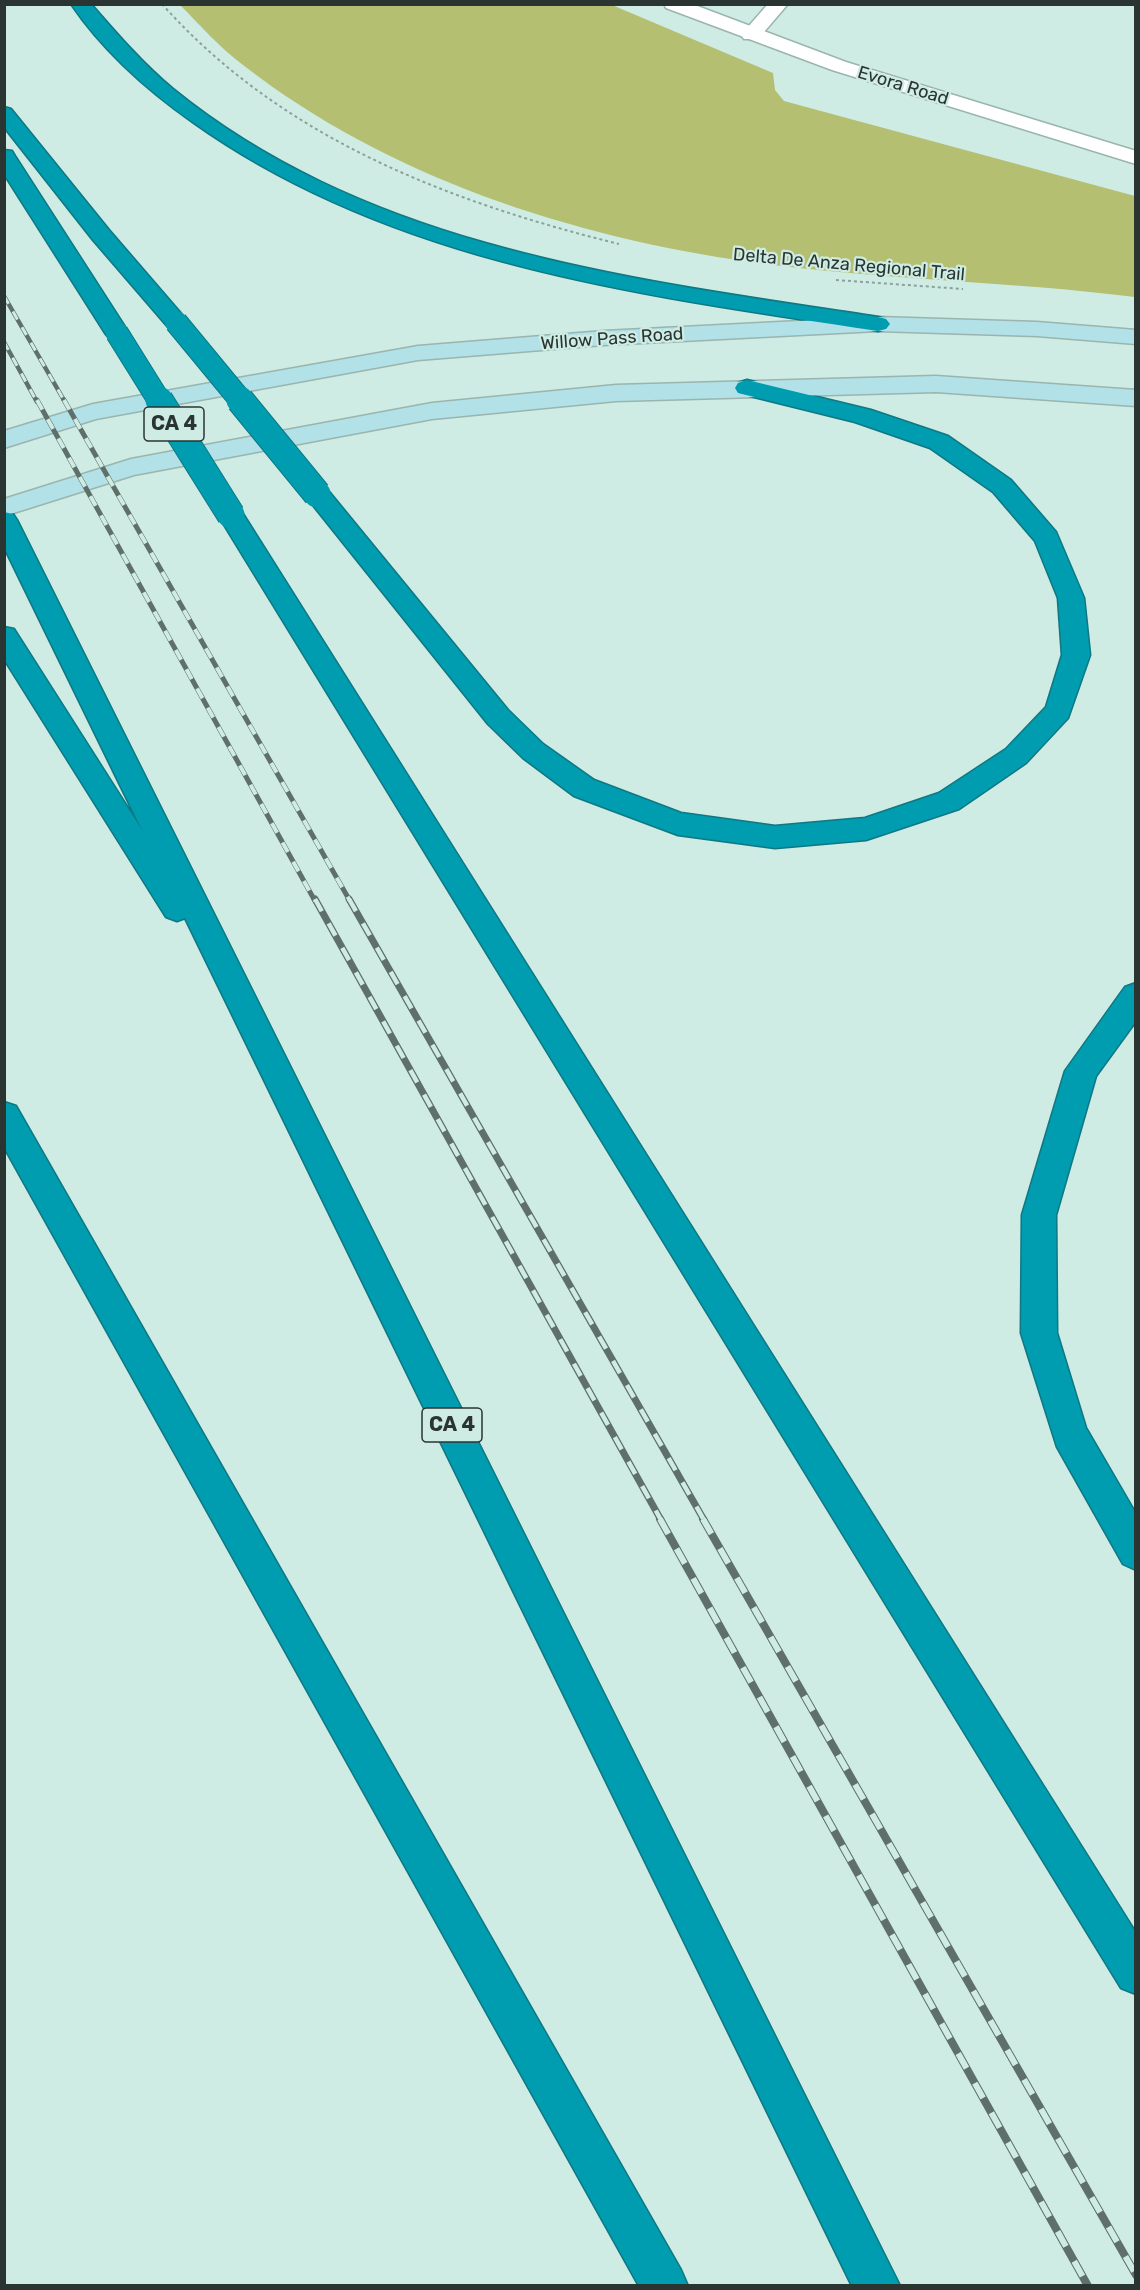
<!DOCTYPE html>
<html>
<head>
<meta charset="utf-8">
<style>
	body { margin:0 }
	#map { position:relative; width:1140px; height:2290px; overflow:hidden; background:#cfece4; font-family:Rubik,sans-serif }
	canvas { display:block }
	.frame { position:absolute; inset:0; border:6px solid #2a3532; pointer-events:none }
</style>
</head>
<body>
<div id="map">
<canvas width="1140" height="2290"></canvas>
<div class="frame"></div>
</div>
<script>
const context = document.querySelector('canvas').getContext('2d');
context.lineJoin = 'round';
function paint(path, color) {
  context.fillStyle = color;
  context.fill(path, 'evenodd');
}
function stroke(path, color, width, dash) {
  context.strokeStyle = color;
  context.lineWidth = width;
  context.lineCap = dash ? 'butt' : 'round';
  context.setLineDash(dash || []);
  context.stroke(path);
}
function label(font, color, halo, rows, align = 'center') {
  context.font = font + ' Rubik,sans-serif';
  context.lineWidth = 4.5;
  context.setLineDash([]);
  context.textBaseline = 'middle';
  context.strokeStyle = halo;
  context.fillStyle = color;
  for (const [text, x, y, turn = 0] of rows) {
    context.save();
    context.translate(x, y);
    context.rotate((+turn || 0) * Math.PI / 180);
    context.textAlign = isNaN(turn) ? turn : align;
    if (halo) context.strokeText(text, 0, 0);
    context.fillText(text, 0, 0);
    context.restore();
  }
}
paint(new Path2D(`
	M180 5H612L773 73 775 90 784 101 1135 196V297C1008 281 879 280 751 262 572 237 387 177 243 65 220 48 200 25 180 5Z`), '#b4bf72');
const minor = new Path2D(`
	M768 4H788L758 39H744L741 35Z`);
const tertiary = new Path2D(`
	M664 4H692L846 62 1136 151V164L832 70 666 8Z`);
const secondary = new Path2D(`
	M878 317 1037 322 1136 330V344L1037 336 878 331 604 345 418 360 96 419 4 448V431L93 404 418 346 604 331Z
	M936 376 1136 390V406L936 392 616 401 432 419 134 475 4 516V499L131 459 432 403 616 385Z`);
const motorway = new Path2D(`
	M71 4H91C117 34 143 64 173 89 371 250 635 280 878 317L886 319 890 324 886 329 878 331C642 295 394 265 194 123 148 91 103 51 71 4Z
	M4 107 11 109 109 230 184 317 188 322 184 327H168L93 240 4 127Z
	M4 150 12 151 15 156 129 333 125 338 117 340 109 338 105 333 4 174Z
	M747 380 871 410 948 436 1011 480 1056 532 1084 598 1090 655 1068 718 1026 763 959 809 866 840 775 848 678 835 574 796 523 758 488 724 304 494 308 488 317 486 326 488 508 710 543 744 594 780 681 813 775 826 865 818 939 793 1006 749 1046 707 1062 655 1058 598 1035 541 993 492 930 448 855 422 738 393 735 388 738 383Z
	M231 506 240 509 1136 1933V1994L1121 1988 218 515 222 509Z
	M4 512 13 514 17 520 900 2286H852L185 918 177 921 166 917 4 659V627L14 629 142 830 4 547Z
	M1136 983V1021L1096 1076 1056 1215 1057 1333 1086 1428 1136 1514V1570L1123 1564 1057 1447 1021 1333 1022 1215 1065 1071 1125 987Z
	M4 1102 16 1106 681 2270 688 2286H639L4 1147Z`);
stroke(minor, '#99b5ae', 3);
stroke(tertiary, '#99b5ae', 3);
stroke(secondary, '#99b5ae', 3);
stroke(motorway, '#0f7883', 3);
stroke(new Path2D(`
	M162 4C281 138 449 202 619 244
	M836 280 963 289`), '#8ba19b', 2, [3, 3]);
paint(minor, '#fff');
paint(tertiary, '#fff');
paint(secondary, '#b2e1e7');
paint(motorway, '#009caf');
const railFar3 = new Path2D(`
	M4 296 65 402
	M4 342 37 402`);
const railFar2 = new Path2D(`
	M37 400 315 901
	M64 400 350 901`);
const railFar1 = new Path2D(`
	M315 899 661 1520
	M349 899 704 1520`);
const rail = new Path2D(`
	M660 1519 1088 2286
	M703 1519 1136 2275`);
stroke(railFar3, '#5f706b', 4.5);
stroke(railFar2, '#5f706b', 5);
stroke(railFar1, '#5f706b', 7);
stroke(rail, '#5f706b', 8);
stroke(railFar3, '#cfece4', 3, [9]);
stroke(railFar2, '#cfece4', 4, [11]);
stroke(railFar1, '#cfece4', 4.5, [14]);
stroke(rail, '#cfece4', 6, [17]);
const motorwayBridgeFar1 = new Path2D(`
	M176 322 242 402
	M117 333 160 402`);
const motorwayBridge = new Path2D(`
	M159 400 231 515
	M240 400 317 494`);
stroke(motorwayBridgeFar1, '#0f7883', 24, []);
stroke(motorwayBridge, '#0f7883', 29, []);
stroke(motorwayBridgeFar1, '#009caf', 22);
stroke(motorwayBridge, '#009caf', 27);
label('18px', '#2a3532', '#cfece4', [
	["Evora Road",903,86,17],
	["Delta De Anza Regional Trail",849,265,5],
	["Willow Pass Road",612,339,-4]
]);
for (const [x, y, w] of [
	[174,424,60],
	[452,1425,60]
]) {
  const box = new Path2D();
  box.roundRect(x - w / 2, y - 17, w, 34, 4.5);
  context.fillStyle = '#cfece4';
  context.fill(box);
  stroke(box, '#2a3532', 1.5);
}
label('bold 20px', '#2a3532', null, [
	["CA 4",174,424],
	["CA 4",452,1425]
]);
</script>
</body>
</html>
